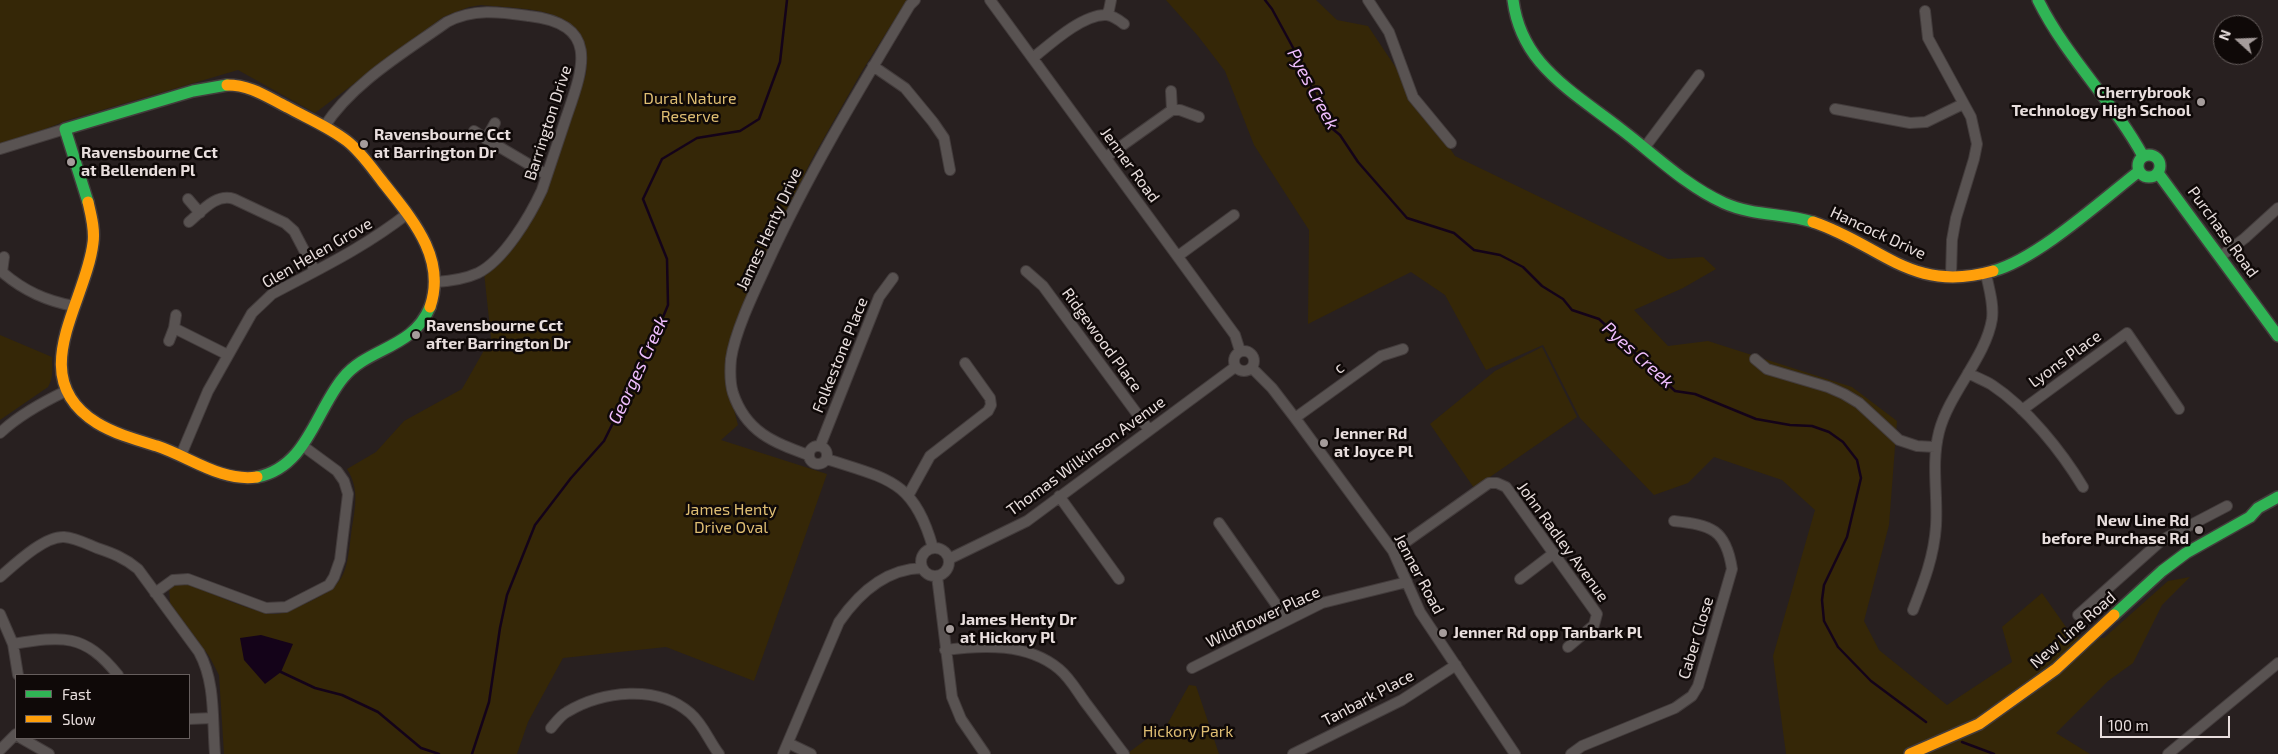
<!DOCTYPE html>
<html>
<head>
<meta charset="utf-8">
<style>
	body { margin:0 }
	#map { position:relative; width:2278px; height:754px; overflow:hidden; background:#282020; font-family:"Exo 2",sans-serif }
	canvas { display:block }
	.legend { position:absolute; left:15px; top:674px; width:175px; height:65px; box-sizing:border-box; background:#0f0908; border:1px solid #665e5d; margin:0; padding:6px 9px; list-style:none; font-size:15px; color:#e8dedd }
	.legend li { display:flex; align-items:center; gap:10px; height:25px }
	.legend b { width:25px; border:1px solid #665e5d }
	.north { position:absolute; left:2213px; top:15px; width:50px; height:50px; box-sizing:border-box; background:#0f0908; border:1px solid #665e5d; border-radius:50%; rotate:290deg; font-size:14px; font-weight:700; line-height:20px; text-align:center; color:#e8dedd }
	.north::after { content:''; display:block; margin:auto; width:18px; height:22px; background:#a59c9b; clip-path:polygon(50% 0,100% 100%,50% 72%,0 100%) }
	.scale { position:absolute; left:2100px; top:716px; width:130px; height:22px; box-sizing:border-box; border:2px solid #e8dedd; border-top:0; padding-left:6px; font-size:15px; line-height:18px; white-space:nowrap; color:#e8dedd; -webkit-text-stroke:4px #0f0908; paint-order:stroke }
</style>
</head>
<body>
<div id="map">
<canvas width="2278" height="754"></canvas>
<ul class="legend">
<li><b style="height:6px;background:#30b455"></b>Fast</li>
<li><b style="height:6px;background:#ff9f0a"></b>Slow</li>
</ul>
<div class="north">N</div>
<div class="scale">100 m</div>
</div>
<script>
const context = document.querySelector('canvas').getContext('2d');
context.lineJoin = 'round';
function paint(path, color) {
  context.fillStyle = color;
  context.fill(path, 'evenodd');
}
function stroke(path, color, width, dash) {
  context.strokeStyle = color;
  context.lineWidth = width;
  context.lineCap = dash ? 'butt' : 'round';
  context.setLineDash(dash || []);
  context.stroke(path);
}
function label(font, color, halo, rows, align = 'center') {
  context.font = font + ' "Exo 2",sans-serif';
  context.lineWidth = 5;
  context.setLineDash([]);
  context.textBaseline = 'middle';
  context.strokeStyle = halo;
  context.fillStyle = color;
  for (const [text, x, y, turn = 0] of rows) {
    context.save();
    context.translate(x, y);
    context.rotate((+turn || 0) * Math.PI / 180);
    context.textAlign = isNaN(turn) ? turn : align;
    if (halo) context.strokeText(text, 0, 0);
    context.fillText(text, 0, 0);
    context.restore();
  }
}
paint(new Path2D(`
	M0 0H911L900 11 862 71 812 159 758 270 732 342 726 379 738 425 721 440 827 474 754 681 666 647 563 658 528 722 517 754H224L219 675 209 656 170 603 169 586 177 583 188 584C209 592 254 613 274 614 286 614 297 607 307 603 345 585 346 576 351 535 354 511 361 491 347 469L376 452 404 421 462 389 491 338 484 272 544 195 586 74C594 5 529 10 481 5L469 7 443 17 315 113 238 70 68 120 0 147Z
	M1166 0H1316L1337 20 1368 26 1455 156 1668 259 1703 257 1716 269 1683 288 1634 310 1668 346 1708 341 1852 387 1897 421 1889 525 1864 621 1879 650 1947 705 2012 662 2002 627 2042 593 2073 637 2104 638 2168 581 2190 577 2162 605 2133 663 2108 681 2056 733 2090 754H1786L1773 656 1815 510 1782 480 1714 457 1688 483 1654 495 1580 418 1543 345 1486 370 1445 295 1411 272 1308 324 1309 230 1254 145 1225 71 1198 36Z
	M0 335 52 357C52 369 54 377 48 387L0 420Z
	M1542 347 1577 417 1474 488 1430 424 1495 371Z
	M1189 685 1196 686 1219 754H1129L1128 753 1168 723Z`), '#352707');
paint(new Path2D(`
	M261 635 293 644 281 672 265 684 244 660 240 638Z`), '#140319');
stroke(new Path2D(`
	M1265 0 1272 9 1297 55 1329 126 1340 135 1358 162 1407 218 1454 233 1474 250 1500 255 1523 267 1542 286 1563 299 1572 310 1599 319 1675 391 1695 394 1756 419 1790 425 1812 426 1829 432 1843 442 1857 460 1861 478 1847 537 1824 585 1822 600 1824 621 1838 647 1871 681 1926 722
	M281 672 315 688 342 695 378 712 421 748 439 754
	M1962 742 1994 754
	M472 754 489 702 500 628 507 595 535 525 571 478 604 441 651 346 668 305 667 259 643 199 662 159 697 138 740 131 759 119 780 62 787 0`), '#140319', 2.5);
const street = new Path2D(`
	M990 0 1235 335 1240 351
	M1368 0 1389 32 1413 97 1451 143
	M1925 11 1928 38 1971 117 1977 144 1974 159 1956 218 1952 240 1951 276
	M1106 15 1109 10 1111 0
	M1033 58C1050 44 1084 13 1107 15 1113 16 1119 20 1124 24
	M873 66 905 88 933 122 944 138 950 170
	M1171 91 1172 110
	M1835 109 1910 123 1926 122 1963 104
	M495 123 486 139 547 175
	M324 127C352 83 405 52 447 22 474 8 500 12 529 16 601 24 583 69 566 118 558 142 550 166 542 190 530 216 504 260 478 273 465 279 450 281 436 282
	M474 131 486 139
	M1645 147 1699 75
	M0 149 65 129
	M1106 157 1172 110H1180L1199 117
	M188 199 200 213
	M189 222C202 211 216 193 234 199L285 223 294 231 315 271
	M1178 256 1234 215
	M4 257 2 272C24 291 46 301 74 306
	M2220 257 2245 238 2278 208
	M1026 271 1043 286 1149 430
	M174 328 228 355
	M169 341 174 328 176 315
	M1234 361a10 10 0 1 1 20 0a10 10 0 1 1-20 0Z
	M1755 359 1767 369 1828 387 1844 394 1859 403 1899 440 1917 446 1935 447
	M1252 368 1272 388 1295 418 1393 551 1420 612 1515 754
	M1968 373C1975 377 1984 380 1992 385 2027 408 2062 452 2083 487
	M2022 410 2127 333 2179 409
	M1295 418 1381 356 1403 349
	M0 433C19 415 43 402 66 391
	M809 455a9 9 0 1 1 18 0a9 9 0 1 1-18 0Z
	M820 446 879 297 893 278
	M181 455 208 391 252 313 272 294C319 269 365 247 407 214
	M808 455C773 442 746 432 733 393 730 383 730 370 731 359 735 331 755 290 767 264 808 174 859 90 910 5L915 0
	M827 459C888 479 914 480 933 548
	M909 494 930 456 988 411 991 405 990 398 965 363
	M1059 496 1119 579
	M1219 523 1287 620
	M921 562a14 14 0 1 1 28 0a14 14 0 1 1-28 0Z
	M1393 551 1489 483H1497L1506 487 1597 614 1594 625 1568 647
	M949 559 1027 521 1235 367
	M937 576 952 697 961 719 985 754
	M0 577C15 564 44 536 64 537 76 538 87 544 97 548 112 553 125 558 138 569L199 652C216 683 212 720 215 754
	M1520 579 1554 553
	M155 593 173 580 188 579 266 608 286 607 329 585 334 577 340 560 348 494 344 481 337 471 303 446
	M1913 610C1924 582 1934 556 1936 526 1938 494 1931 464 1939 432 1949 393 1986 357 1992 319 1994 304 1989 289 1986 274
	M0 614 13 644 18 675
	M2078 615 2162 540 2227 506
	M13 644C63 636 84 633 118 675
	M945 650C983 645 1028 643 1059 669 1070 678 1077 691 1085 702 1098 719 1111 737 1124 754
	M1192 668 1322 603 1407 582
	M189 719 213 718
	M551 728C556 722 561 715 567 712 602 691 657 684 690 713 703 724 709 741 719 754
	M21 738 49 754
	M788 743 811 754
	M0 750 16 734
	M783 754 839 622C859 593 886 569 922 568
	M1293 754 1402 700 1456 665
	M1571 754 1582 746 1675 708 1692 696 1698 686 1732 569C1726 529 1711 525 1674 521
	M2168 754 2278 663`);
const fast = new Path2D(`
	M1513 0C1516 23 1525 44 1540 62 1563 89 1594 108 1622 130 1655 155 1686 186 1724 203 1753 216 1784 213 1813 222
	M2038 0C2066 57 2113 101 2143 156
	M2138 166a11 11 0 1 1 22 0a11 11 0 1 1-22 0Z
	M2158 173 2278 336
	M88 202 65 129 193 91 227 85
	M1993 271C2037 259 2101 201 2138 172
	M257 477C307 467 315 412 343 378 368 347 413 349 430 307
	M2114 615 2162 571 2186 553 2250 517 2258 508 2278 497`);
const slow = new Path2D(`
	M227 85C251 85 267 97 287 107 307 118 329 127 347 141 361 152 371 167 382 181 411 218 447 257 430 307
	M88 202C91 215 95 229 93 243 86 303 23 377 97 423 115 434 137 440 157 446 190 457 221 482 257 477
	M1813 222C1882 245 1911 294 1993 271
	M1910 754 1979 724 2056 669 2114 615`);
stroke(street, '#433c3c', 12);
stroke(fast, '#433c3c', 14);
stroke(slow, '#433c3c', 14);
stroke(street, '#595352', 10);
stroke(fast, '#30b455', 11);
stroke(slow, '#ff9f0a', 11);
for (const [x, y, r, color] of [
	[2201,102,5,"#a59c9b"],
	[364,144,5,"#a59c9b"],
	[71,162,5,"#a59c9b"],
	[416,335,5,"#a59c9b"],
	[1324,443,5,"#a59c9b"],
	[2199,530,5,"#a59c9b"],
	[950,629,5,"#a59c9b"],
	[1443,633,5,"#a59c9b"]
]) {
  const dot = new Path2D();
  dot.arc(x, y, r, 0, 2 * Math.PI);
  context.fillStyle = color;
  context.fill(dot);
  stroke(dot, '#0f0908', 2);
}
label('bold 16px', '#e8dedd', '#0f0908', [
	["Cherrybrook",2191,93,"right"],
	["Technology High School",2191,111,"right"],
	["Ravensbourne Cct",374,135],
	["at Barrington Dr",374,153],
	["Ravensbourne Cct",81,153],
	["at Bellenden Pl",81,171],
	["Ravensbourne Cct",426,326],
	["after Barrington Dr",426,344],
	["Jenner Rd",1334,434],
	["at Joyce Pl",1334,452],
	["New Line Rd",2189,521,"right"],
	["before Purchase Rd",2189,539,"right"],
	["James Henty Dr",960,620],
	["at Hickory Pl",960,638],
	["Jenner Rd opp Tanbark Pl",1453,633]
], 'left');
label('16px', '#debd72', '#0f0908', [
	["Dural Nature",690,99],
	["Reserve",690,117],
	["James Henty",731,510],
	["Drive Oval",731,528],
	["Hickory Park",1188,732]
]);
label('16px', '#e8dedd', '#0f0908', [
	["Barrington Drive",548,123,-72],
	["Jenner Road",1130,165,54],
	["James Henty Drive",769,229,-65],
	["Purchase Road",2223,232,54],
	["Hancock Drive",1878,233,25],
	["Glen Helen Grove",317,253,-30],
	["Ridgewood Place",1102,340,54],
	["Folkestone Place",840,355,-68],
	["Lyons Place",2065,359,-36],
	["c",1339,368,-36],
	["Thomas Wilkinson Avenue",1086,456,-36],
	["John Radley Avenue",1563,542,54],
	["Jenner Road",1419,574,62],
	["Wildflower Place",1263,617,-25],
	["New Line Road",2073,630,-41],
	["Caber Close",1696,638,-73],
	["Tanbark Place",1368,698,-28]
]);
label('italic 18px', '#efbdfd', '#0f0908', [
	["Pyes Creek",1313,89,62],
	["Pyes Creek",1638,355,42],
	["Georges Creek",638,370,-65]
]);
</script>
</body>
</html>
